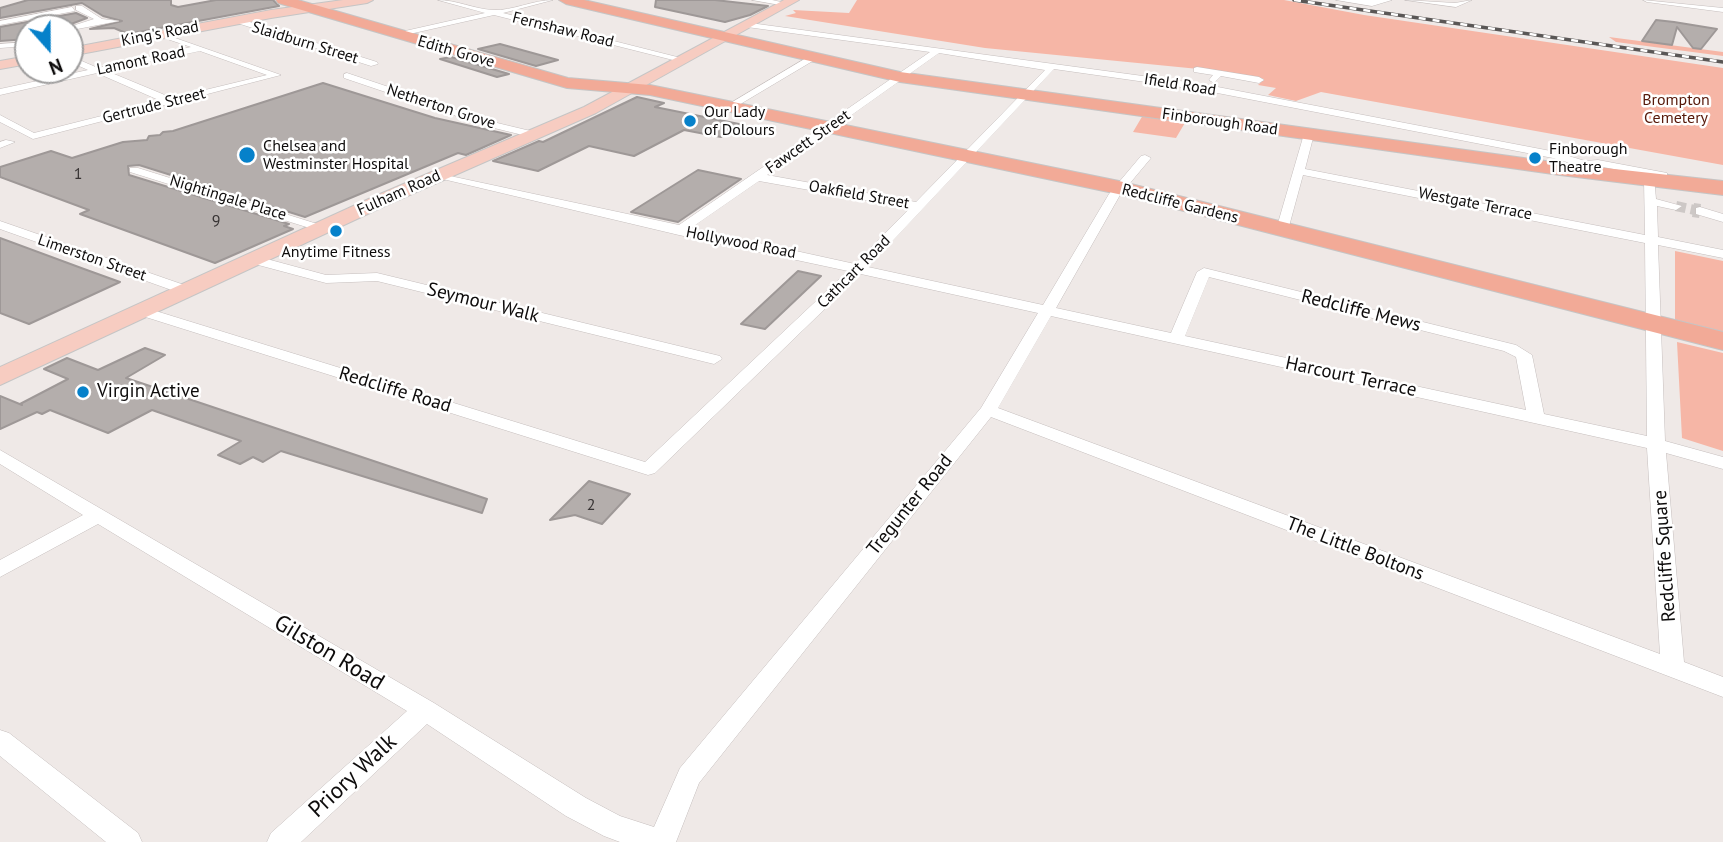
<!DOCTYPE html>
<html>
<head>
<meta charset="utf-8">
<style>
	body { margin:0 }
	#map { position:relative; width:1723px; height:842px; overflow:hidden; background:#efe9e7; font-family:"PT Sans",sans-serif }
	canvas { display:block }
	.north { position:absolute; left:14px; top:14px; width:70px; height:70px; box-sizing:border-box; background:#fff; border:2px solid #9f9e9e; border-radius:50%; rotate:159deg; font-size:19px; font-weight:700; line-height:28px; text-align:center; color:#0e0c0c }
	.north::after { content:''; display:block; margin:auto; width:24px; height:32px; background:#0681ca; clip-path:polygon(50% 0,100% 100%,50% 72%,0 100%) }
</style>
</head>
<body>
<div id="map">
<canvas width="1723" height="842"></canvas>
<div class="north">N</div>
</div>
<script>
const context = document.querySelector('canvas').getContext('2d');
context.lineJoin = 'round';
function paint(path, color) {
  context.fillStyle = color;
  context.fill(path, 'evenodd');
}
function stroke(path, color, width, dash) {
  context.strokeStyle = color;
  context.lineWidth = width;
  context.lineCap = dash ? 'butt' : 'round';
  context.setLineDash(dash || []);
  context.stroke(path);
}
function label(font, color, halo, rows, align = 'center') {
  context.font = font + ' "PT Sans",sans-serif';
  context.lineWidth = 5;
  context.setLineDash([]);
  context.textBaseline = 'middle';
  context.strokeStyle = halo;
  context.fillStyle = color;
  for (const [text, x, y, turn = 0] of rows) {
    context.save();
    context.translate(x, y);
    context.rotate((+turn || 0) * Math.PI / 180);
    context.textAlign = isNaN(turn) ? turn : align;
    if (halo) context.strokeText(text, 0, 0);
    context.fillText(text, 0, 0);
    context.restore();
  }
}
paint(new Path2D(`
	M857 0H1284L1364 15 1723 68V165L1321 92 1296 101 1268 95 1276 88 1258 85 1264 79 1219 71 985 48 785 16 796 13 793 10 849 13Z
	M1609 37 1723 52V56L1616 42Z
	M1143 115 1186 121 1176 138 1133 132Z
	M1675 251 1723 261V332L1675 320Z
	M1677 342 1723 353V451L1682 438Z`), '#f6b6a6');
const building = new Path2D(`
	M28 0H171V5L178 7 216 0H273L279 6 128 34 114 28 90 29 122 21 103 16 82 3 0 18V8Z
	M656 0H715L768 6 750 15 725 22 655 7Z
	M76 13 87 18 71 24 69 28H28V39L0 41V27Z
	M1656 20 1674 22 1717 29 1701 49 1693 48 1677 27 1672 45 1642 41Z
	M500 44 558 60 536 66 478 49Z
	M451 57 509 74 497 77 440 59Z
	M323 83 435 118 511 135 466 155 458 153 305 217 139 165 128 166 129 175 289 224 284 226 293 229 215 263 80 214 89 210 0 177V167L51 151 72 158 123 142 147 140 149 136 160 135 163 132 173 131Z
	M637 97 664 103 655 107 744 125 721 137 684 130 634 156 589 146 538 171 493 161 539 141 543 142Z
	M698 170 741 179 678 222 631 212Z
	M0 238 84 269 120 282 29 324 0 313Z
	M798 271 821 276 765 329 741 324Z
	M145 348 165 355 126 378 487 499 482 513 281 451 263 462 253 457 240 464 218 455 241 441 152 410 108 433 50 410 42 414 37 412 0 429V396L22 405 20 404 68 379 44 369 67 358 98 370Z
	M589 481 630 494 602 524 575 515 550 520Z`);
paint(building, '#b4aeac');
stroke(building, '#9e9897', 2);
stroke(new Path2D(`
	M1676 206 1700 211`), '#cdc8c6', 10, [10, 5]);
stroke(new Path2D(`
	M1693 210 1700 211`), '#cdc8c6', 14, [14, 7]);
const street = new Path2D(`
	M438 0C457 0 474 9 493 10 512 11 533 0 553 0L503 13 689 60 685 63 494 15 396 37V33L485 13Z
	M752 0H772L790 4 786 6Z
	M1336 0H1392L1372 6Z
	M1405 0 1455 3 1472 0 1456 7Z
	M1643 0 1723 8V12L1647 2Z
	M76 6H82L102 19 119 21 72 30V26L94 19 76 10Z
	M72 7 75 11 0 25V21Z
	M237 18 377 62 378 64 371 66 234 22Z
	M750 23 1202 84 1556 152 1585 161 1598 160 1667 173V177H1654L1656 199 1682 206 1676 210 1657 206 1658 237 1723 250V258L1658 245 1665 441 1723 457V469L1666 453 1684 662 1723 677V697L991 417 699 783 676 842H620L604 836 566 816 427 724 301 842H267L271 833 407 711 98 524 0 577V560L83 515 0 464V450L434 703 586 798 620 816 654 827 680 768 981 408 1038 313 861 274 655 473 648 475 136 314 134 311 136 308H146L645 462 848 271 679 235 430 176 436 173 679 225 930 52 747 27ZM939 53 1045 70 916 202 767 175ZM1054 69 1202 90 1553 158 1570 163 1567 166 1573 169 1598 166 1649 176 1644 179 1645 235 1305 169 1314 134 1309 131 1304 134 1276 230 1282 234 1288 230 1303 175 1645 243 1647 436 1544 414 1532 355 1516 345 1204 268 1197 272 1171 333 1056 308 1120 195 1151 158 1145 155 1141 156 1109 194 1043 305 868 267ZM759 181 910 208 855 264 691 228ZM1209 277 1504 351 1516 357 1526 410 1185 336ZM1051 316 1647 448 1660 654 998 408Z
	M158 32 281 75 33 139 0 122V115L34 133 161 101 97 73 0 95V89L88 70 70 62V56L98 68 191 47 158 36ZM200 51 267 75 172 98 107 71Z
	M28 42V46L0 48V44Z
	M813 54 816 59 732 109 724 107Z
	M1197 67 1259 77 1264 80 1259 83 1221 76 1214 83 1209 80 1213 75 1194 72V68Z
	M347 73 493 122 539 133 540 135 535 138 486 126 344 78V74Z
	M6 140 15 142 0 148V142Z
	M130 168H138L327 227 326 230H316L130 172Z
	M1700 207 1723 214V222L1696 214V208Z
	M0 221 190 287 192 290 185 294 180 293 0 229Z
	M252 255 326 275 377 273 720 356 722 359 714 364 377 281 326 283 247 262 245 259Z
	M0 730 9 733 138 833 142 842H106L0 756Z`);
const primary = new Path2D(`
	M343 0H373L367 3 271 18 70 56V48L271 10Z
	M784 0H799L596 113 387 205 0 385V367L373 197 584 107Z
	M28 56V64L0 69V61Z`);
const highway = new Path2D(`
	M276 0H298L568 78 650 85 1119 181 1723 332V350L1118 194 650 95 567 88 278 3Z
	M559 0H584L900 72 1560 163 1723 181V195L1560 175 900 82 566 4Z`);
stroke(street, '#c5bebd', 1);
stroke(primary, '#c5c5c5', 2);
stroke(highway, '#c5c5c5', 2);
paint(street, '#fff');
paint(primary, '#f7ccc1');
paint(highway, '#f2aa97');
const rail = new Path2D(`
	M1294 0 1723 62`);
stroke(rail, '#5a5756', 3.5);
stroke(rail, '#fff', 2.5, [7]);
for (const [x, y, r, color] of [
	[690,121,7,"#0681ca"],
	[247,155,9,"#0681ca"],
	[1535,158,7,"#0681ca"],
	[336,231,7,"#0681ca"],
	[83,392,7,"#0681ca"]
]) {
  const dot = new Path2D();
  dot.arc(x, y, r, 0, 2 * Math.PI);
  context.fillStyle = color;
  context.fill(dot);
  stroke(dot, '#fff', 2.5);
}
label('16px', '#0e0c0c', '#fff', [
	["Fernshaw Road",563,30,14],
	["King's Road",160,34,-11],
	["Slaidburn Street",305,43,17],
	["Edith Grove",456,52,16],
	["Lamont Road",141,61,-12],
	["Ifield Road",1180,85,9],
	["Gertrude Street",154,106,-14],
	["Netherton Grove",441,107,18],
	["Finborough Road",1220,122,8],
	["Fawcett Street",808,142,-35],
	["Fulham Road",399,193,-24],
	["Oakfield Street",859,195,10],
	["Nightingale Place",228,198,17],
	["Redcliffe Gardens",1180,204,14],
	["Westgate Terrace",1475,204,11],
	["Hollywood Road",741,243,11],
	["Limerston Street",92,258,19],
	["Cathcart Road",854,272,-45]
]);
label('16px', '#57190a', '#fff', [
	["Brompton",1676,100],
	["Cemetery",1676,118]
]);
label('16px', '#0e0c0c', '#fff', [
	["Our Lady",704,112],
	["of Dolours",704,130],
	["Chelsea and",263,146],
	["Westminster Hospital",263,164],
	["Finborough",1549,149],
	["Theatre",1549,167],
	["Anytime Fitness",336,252,"center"]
], 'left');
label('16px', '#383434', null, [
	["1",78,174],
	["9",216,221],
	["2",591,505]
]);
label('19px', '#0e0c0c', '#fff', [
	["Seymour Walk",483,303,14],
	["Redcliffe Mews",1361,311,14],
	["Harcourt Terrace",1351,377,12],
	["Redcliffe Road",395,390,17],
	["Tregunter Road",910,505,-51],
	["The Little Boltons",1355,549,21],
	["Redcliffe Square",1665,556,-94]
]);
label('19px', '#0e0c0c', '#fff', [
	["Virgin Active",97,392]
], 'left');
label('23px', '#0e0c0c', '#fff', [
	["Gilston Road",329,653,31],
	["Priory Walk",353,776,-43]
]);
</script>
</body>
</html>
